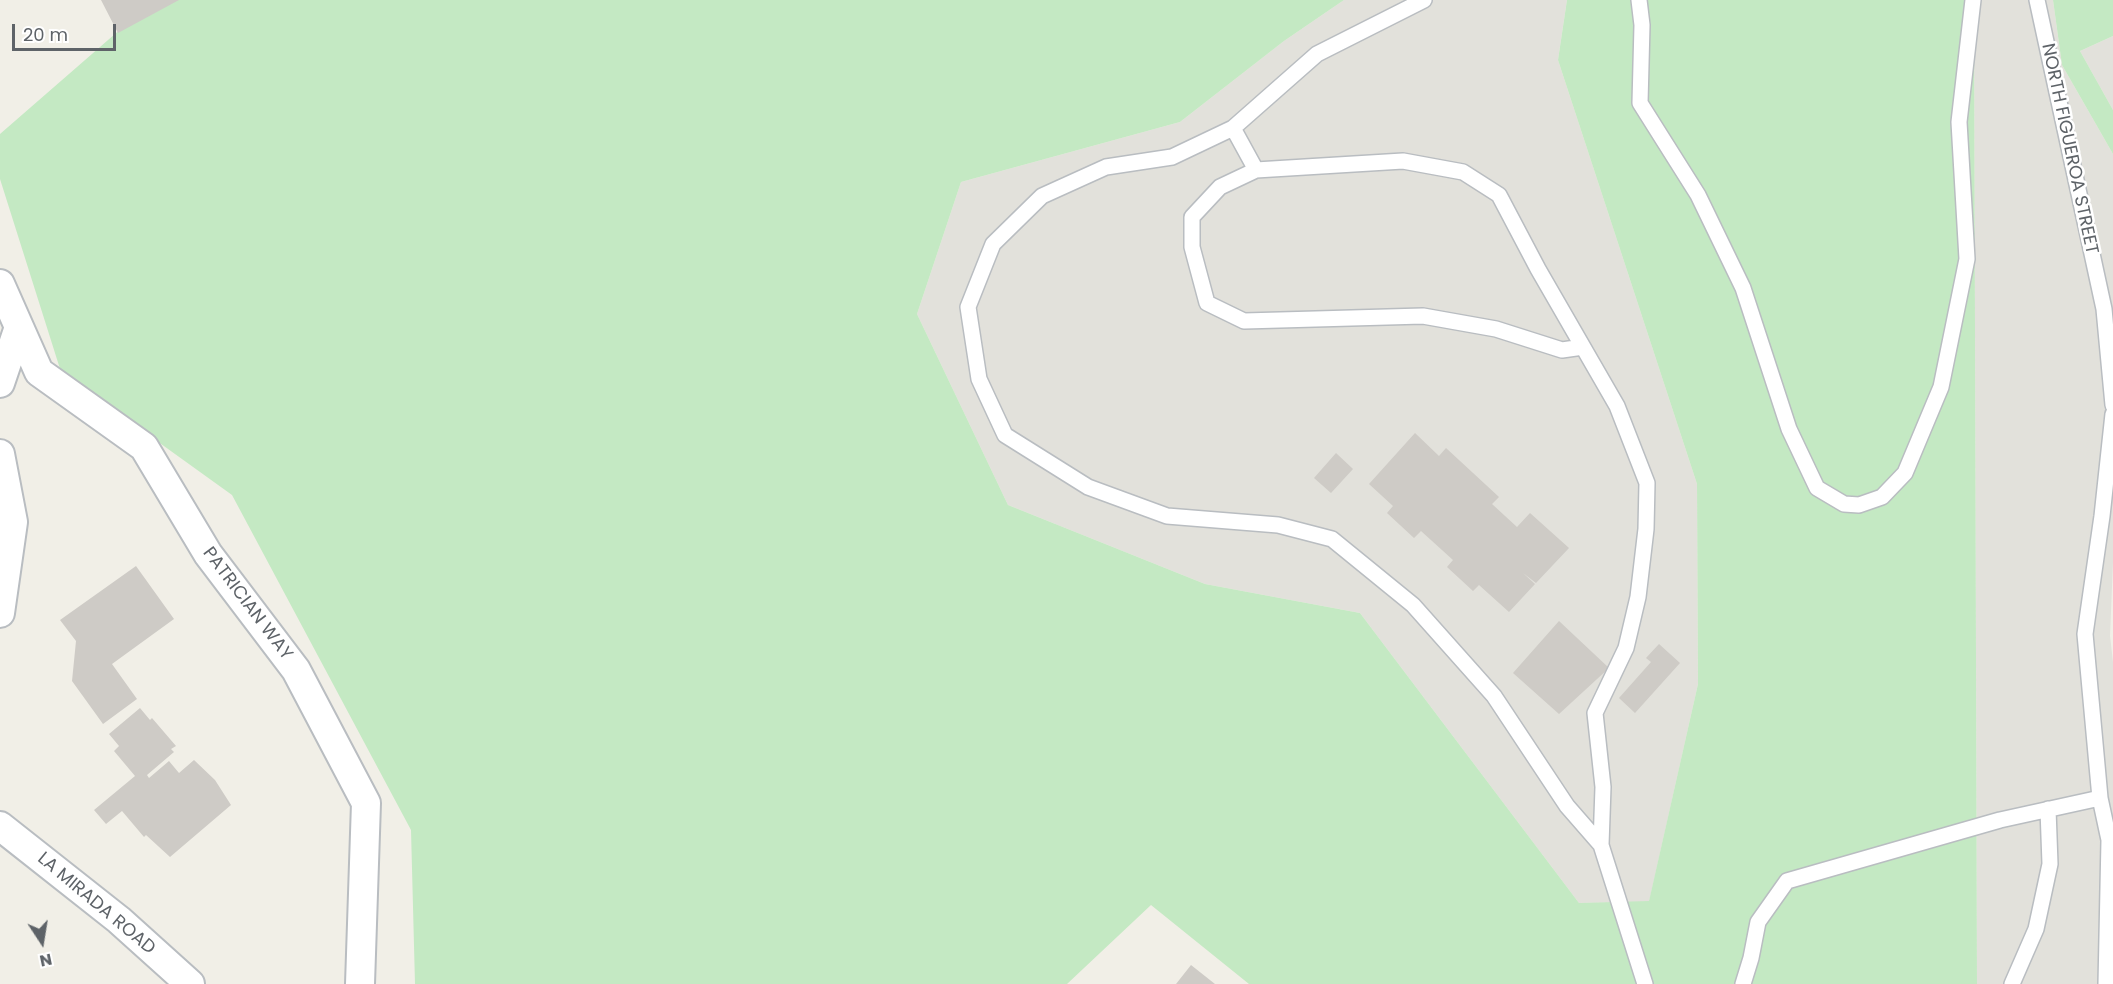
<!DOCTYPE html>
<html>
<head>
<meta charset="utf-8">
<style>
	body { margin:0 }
	#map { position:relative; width:2113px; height:984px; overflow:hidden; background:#f1efe7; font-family:Poppins,sans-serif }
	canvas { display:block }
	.north { position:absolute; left:12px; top:912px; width:60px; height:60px; -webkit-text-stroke:4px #fff; paint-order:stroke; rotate:168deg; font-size:16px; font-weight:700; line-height:24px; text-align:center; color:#5e6368 }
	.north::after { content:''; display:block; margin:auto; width:21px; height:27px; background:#5e6368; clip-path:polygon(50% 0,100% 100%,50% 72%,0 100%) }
	.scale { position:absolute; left:12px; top:24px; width:104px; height:27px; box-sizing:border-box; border:3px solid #5e6368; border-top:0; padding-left:8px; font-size:18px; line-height:21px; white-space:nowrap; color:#5e6368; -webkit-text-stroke:4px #fff; paint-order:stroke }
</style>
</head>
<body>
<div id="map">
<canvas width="2113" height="984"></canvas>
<div class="north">N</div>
<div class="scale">20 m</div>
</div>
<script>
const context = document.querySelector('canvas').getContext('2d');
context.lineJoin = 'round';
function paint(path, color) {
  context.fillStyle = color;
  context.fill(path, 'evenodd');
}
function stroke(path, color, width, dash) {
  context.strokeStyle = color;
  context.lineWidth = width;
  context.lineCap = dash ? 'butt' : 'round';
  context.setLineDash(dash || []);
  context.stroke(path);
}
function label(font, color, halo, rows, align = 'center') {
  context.font = font + ' Poppins,sans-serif';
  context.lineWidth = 5;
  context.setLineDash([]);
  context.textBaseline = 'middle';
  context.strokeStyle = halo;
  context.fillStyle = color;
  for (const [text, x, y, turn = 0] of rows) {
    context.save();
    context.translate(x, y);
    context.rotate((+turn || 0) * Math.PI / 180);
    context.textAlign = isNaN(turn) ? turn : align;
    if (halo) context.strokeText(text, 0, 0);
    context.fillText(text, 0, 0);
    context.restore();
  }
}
paint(new Path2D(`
	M1344 0H1567L1558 60 1697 484 1698 684 1649 902 1579 903 1360 613 1205 584 1008 505 917 314 961 182 1180 122 1284 41Z
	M1974 0H2053L2062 65 2113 154V562L2110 636 2113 662V984H1977Z
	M2113 36V110L2080 51Z`), '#e2e1db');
paint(new Path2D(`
	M154 0H1344L1284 41 1180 122 961 182 917 314 1008 505 1205 584 1360 613 1579 903 1649 901 1698 684 1697 484 1558 60 1567 0H1974L1977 984H1249L1151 905 1067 984H415L411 830 232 495 61 372 0 179V134Z
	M2053 0H2113V36L2080 51 2113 110V154L2062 65Z`), '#c4e9c3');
paint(new Path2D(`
	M101 0H179L118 33Z
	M1415 433 1439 456 1446 448 1499 497 1492 504 1517 527 1530 513 1569 548 1536 583 1523 573 1535 584 1509 612 1479 585 1473 591 1447 567 1453 560 1421 531 1414 538 1387 513 1393 506 1369 484Z
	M1336 453 1353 469 1331 493 1314 478Z
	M136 566 174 619 112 664 137 699 103 724 72 681 76 641 60 620Z
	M1559 621 1609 668 1559 714 1513 673Z
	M1659 644 1680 663 1635 713 1619 698 1651 662 1646 658Z
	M140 708 150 720 152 718 176 746 171 749 174 752 147 775 149 778 169 761 179 773 194 760 215 780 231 805 170 857 146 835 144 837 122 811 106 824 94 810 135 776 114 751 119 746 109 734Z
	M1191 965 1215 984H1176Z`), '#cecbc6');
const lane = new Path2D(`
	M1424 0 1317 54 1233 128 1172 157 1106 167 1042 196 993 244 968 307 979 379 1005 435 1088 487 1167 516 1278 525 1332 539 1413 605 1494 696 1567 806 1601 845 1645 984
	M1639 0 1642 25 1640 103 1698 195 1743 288 1789 429 1817 488 1844 504 1859 505 1882 497 1905 473 1941 387 1967 259 1959 122 1973 0
	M2037 0 2104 309 2113 405
	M1233 128 1256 170
	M1583 347 1562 350 1496 329 1423 316 1244 321 1207 303 1192 247V217L1220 187 1256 170 1403 161 1463 172 1499 195 1538 269 1617 406 1647 483 1646 529 1638 597 1626 648 1595 713 1603 787 1601 845
	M1743 984 1751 958 1758 922 1787 881 2000 820 2100 798
	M2012 984 2036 929 2050 864 2048 809
	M2106 984 2109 840 2100 798 2085 634 2102 516 2113 414`);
const street = new Path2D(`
	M0 284 39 372 144 447 208 554 296 670 366 803 360 984
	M0 383 19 327
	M0 454 13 522 0 613
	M0 826 119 920 190 984`);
stroke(lane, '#b9bdc1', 18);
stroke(street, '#b9bdc1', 32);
stroke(lane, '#fff', 15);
stroke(street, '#fff', 28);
label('18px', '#5e6368', '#fff', [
	["NORTH FIGUEROA STREET",2069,149,78],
	["PATRICIAN WAY",247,604,53],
	["LA MIRADA ROAD",96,904,40]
]);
</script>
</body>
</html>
